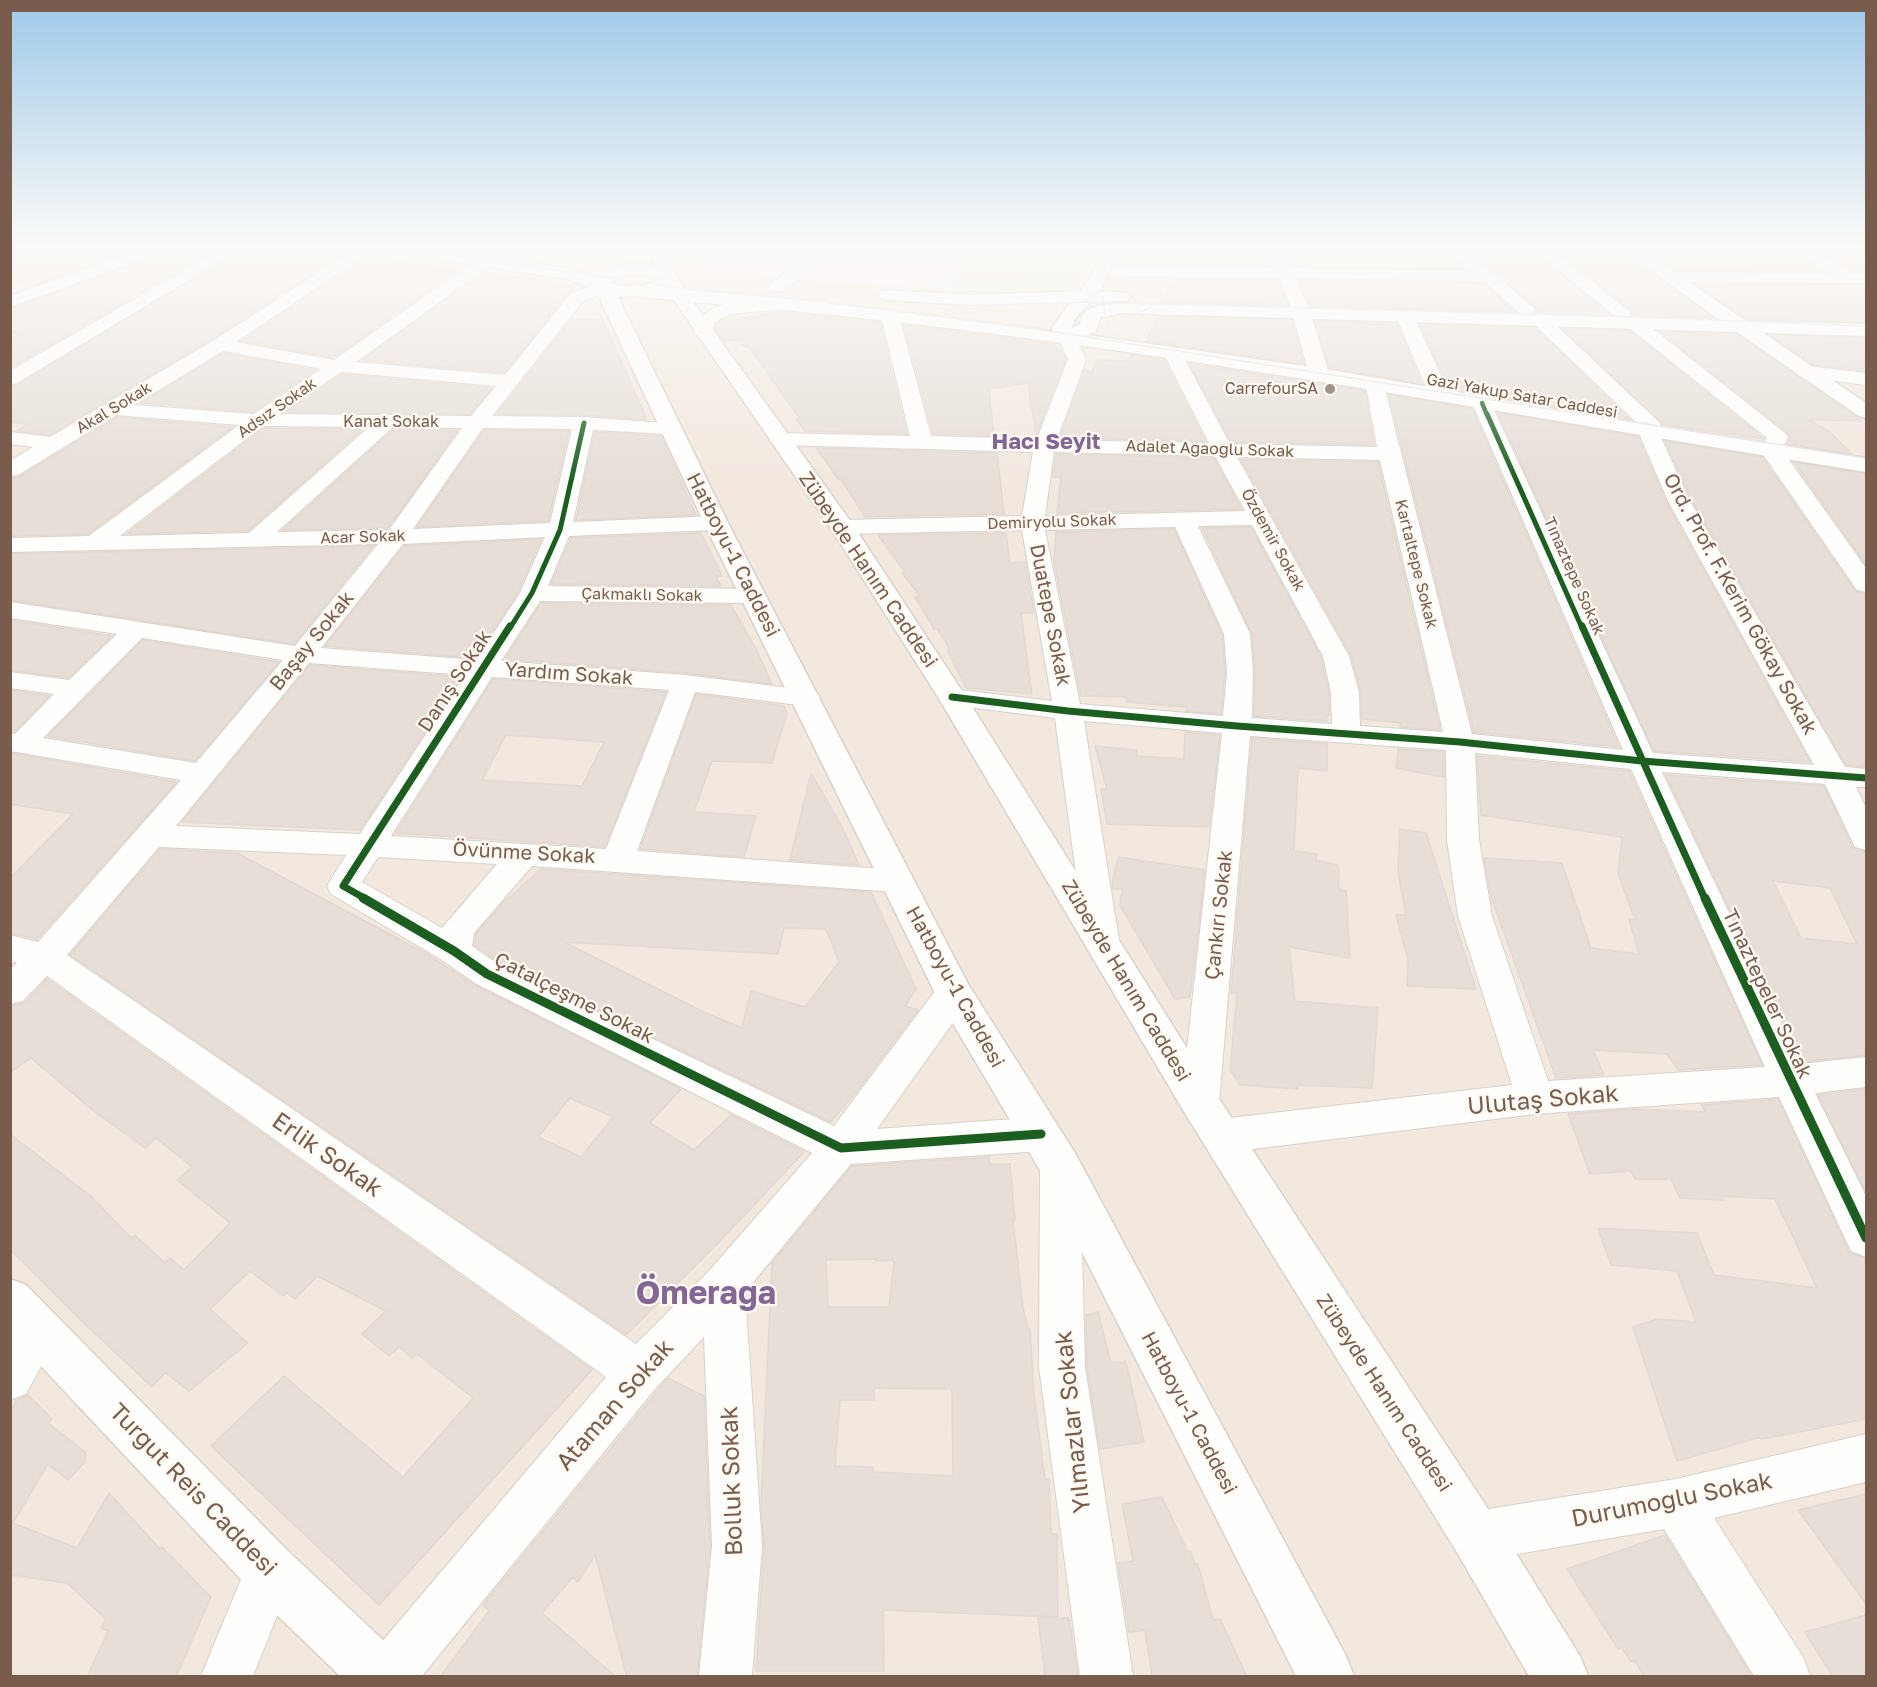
<!DOCTYPE html>
<html>
<head>
<meta charset="utf-8">
<style>
	body { margin:0 }
	#map { position:relative; width:1877px; height:1687px; overflow:hidden; background:#f9f5f0; font-family:"Golos Text",sans-serif }
	canvas { display:block }
	.frame { position:absolute; inset:0; border:12px solid #7a5c4d; pointer-events:none }
</style>
</head>
<body>
<div id="map">
<canvas width="1877" height="1687"></canvas>
<div class="frame"></div>
</div>
<script>
const context = document.querySelector('canvas').getContext('2d');
context.lineJoin = 'round';
function paint(path, color) {
  context.fillStyle = color;
  context.fill(path, 'evenodd');
}
function stroke(path, color, width, dash) {
  context.strokeStyle = color;
  context.lineWidth = width;
  context.lineCap = dash ? 'butt' : 'round';
  context.setLineDash(dash || []);
  context.stroke(path);
}
function label(font, color, halo, rows, align = 'center') {
  context.font = font + ' "Golos Text",sans-serif';
  context.lineWidth = 4.5;
  context.setLineDash([]);
  context.textBaseline = 'middle';
  context.strokeStyle = halo;
  context.fillStyle = color;
  for (const [text, x, y, turn = 0] of rows) {
    context.save();
    context.translate(x, y);
    context.rotate((+turn || 0) * Math.PI / 180);
    context.textAlign = isNaN(turn) ? turn : align;
    if (halo) context.strokeText(text, 0, 0);
    context.fillText(text, 0, 0);
    context.restore();
  }
}
paint(new Path2D(`
	M11 248H1866V1676H11Z`), '#f2e8de');
paint(new Path2D(`
	M695 248H800L801 261 777 277 712 269Z
	M823 248H972L952 290 799 280 823 258Z`), '#f6eef6');
paint(new Path2D(`
	M972 248H1093L1078 280 1024 289 952 290Z`), '#e7f0db');
const building = new Path2D(`
	M10 248H137L34 285 10 280Z
	M169 248H219L10 368V340L21 334 10 333V309L166 253Z
	M244 248H312L345 253 212 339 50 435 17 431 28 424 10 422V387L18 385Z
	M1183 248H1264L1272 266 1177 264Z
	M1284 248H1446L1466 269 1292 266Z
	M1468 248H1530L1610 315 1537 313V308Z
	M1554 248H1618L1713 318 1632 315V311Z
	M1643 248H1789L1821 271 1675 270Z
	M1814 248H1866V271H1853Z
	M368 256 459 270 333 358 242 341Z
	M484 273 547 280 545 282 577 286 569 292 504 373 362 360Z
	M1172 279 1277 280 1288 305 1164 302Z
	M1299 280 1483 283 1515 312 1311 306Z
	M1696 284 1866 285V322L1747 319Z
	M778 312 880 323 907 434 805 431 796 419H800L750 348 742 345V340H723L715 328 719 322Z
	M1159 316 1292 320 1304 364 1146 341Z
	M572 319 603 320 647 420 584 415 497 414Z
	M1315 321 1397 324 1422 384 1329 368Z
	M1420 324 1535 328 1630 420 1449 388Z
	M904 325 1052 344 1062 352 1066 359 1036 436 1028 383 989 389 994 436 933 434Z
	M1563 329 1630 331 1764 439 1663 425Z
	M1660 332 1736 334 1862 421 1809 420 1829 431 1852 454 1787 444 1790 438 1786 431Z
	M1771 335 1866 338V371L1814 365Z
	M223 353 315 370 253 412 141 403Z
	M1133 355 1164 360 1205 441 1060 438 1085 369 1091 374 1096 360 1127 361Z
	M1190 364 1365 391 1374 445 1231 442Z
	M342 374 492 388 470 414 287 412Z
	M1389 395 1472 409 1619 747 1474 732Z
	M1498 413 1638 437 1666 502 1810 762 1654 751Z
	M117 417 233 427 88 534 10 536V478L19 477Z
	M264 428 363 429 248 531 127 534Z
	M394 429 458 430 388 528 283 530Z
	M484 430 569 431 548 521 417 527Z
	M595 432 661 436 696 515 576 520Z
	M1665 441 1762 457 1855 591 1866 594V767L1846 765 1692 500Z
	M816 448 997 453 1004 514 865 517 841 479H838Z
	M1056 454 1214 458 1241 509 1057 513 1061 477H1053Z
	M1241 459 1378 462 1440 730 1400 727 1401 723 1362 719 1361 692 1351 655Z
	M1794 462 1866 474V565Z
	M1251 527 1321 657 1329 693V715H1327V721L1254 716 1255 672 1252 634 1202 528Z
	M1174 529 1222 635 1225 672 1221 714 1186 711 1187 707 1127 702 1126 697 1081 696 1054 562 1056 532Z
	M701 533 722 576H716L721 586 551 584 571 538Z
	M1006 533 1010 563 1025 562 1034 613H1021L1032 694 966 688 948 652V645L937 629H934L915 597 920 596 902 573 905 572 878 535Z
	M541 539 518 592 475 658 325 646 404 546Z
	M373 546 294 644 10 600V554Z
	M541 603 731 605 756 649 772 684 685 673 505 659Z
	M10 620 112 636 68 678 10 670Z
	M143 640 279 662 195 761 48 736Z
	M310 665 461 677 360 830 182 822Z
	M493 679 666 692 605 847 396 833ZM506 735 604 742 582 786 482 780Z
	M10 690 49 696 14 732 10 731Z
	M696 694 784 706 787 713 772 763 712 761 694 812 756 816 744 857 640 849Z
	M1185 732 1220 735 1209 827 1107 824 1101 789H1107L1095 746 1137 750V756L1184 759Z
	M1252 738 1327 744V771L1298 768 1294 851 1317 854 1316 860 1338 865 1339 890 1346 891 1350 958 1289 947 1295 1001 1378 1008 1372 1088 1298 1085V1089L1240 1085 1230 1070 1237 993H1231Z
	M1398 749 1444 752V777L1396 768Z
	M10 753 177 782 37 939 10 933V878L73 814 10 804Z
	M1477 756 1629 771 1762 1065 1678 1070 1667 1054 1593 1050 1604 1075 1556 1078 1491 896 1484 858 1562 863 1591 948 1639 954 1629 919 1635 920 1618 873 1622 837 1481 815Z
	M811 773 841 825 859 865 790 860Z
	M1666 775 1824 786 1853 848 1866 852V1055L1802 1062ZM1773 881 1830 888 1857 944 1801 938Z
	M1400 829 1426 833 1476 989 1407 986 1408 960 1396 915H1406L1398 871Z
	M160 849 237 853 427 954 474 985 681 1089 650 1123 694 1150 731 1115 804 1152 722 1239 627 1334H625L70 955ZM570 1098 613 1117 581 1157 538 1137Z
	M1118 857 1205 870 1190 997 1175 999 1120 905 1122 889H1113L1112 885Z
	M541 869 871 892 916 989 905 1006 918 1010 853 1096 831 1122 500 963 474 945 476 934 502 904ZM784 928 826 929 839 962 805 1007 751 991 742 1028 706 1013 564 942 778 954Z
	M47 979 592 1370 379 1605 211 1446 284 1376 403 1477 473 1398 417 1354 412 1358 399 1347 389 1356 362 1334 386 1311 317 1276 295 1299 287 1293 283 1296 250 1271 210 1309 248 1343 189 1391 165 1373 152 1387 89 1328 10 1249V1134L92 1197 131 1238 135 1235 165 1263 170 1258 184 1270 230 1223 177 1180 192 1167 156 1138 145 1148 95 1112 31 1058 10 1073V1006L25 1003Z
	M1866 1089V1192L1818 1095Z
	M1778 1099 1849 1252 1866 1259V1419L1763 1439 1757 1438 1677 1461 1633 1327 1658 1319 1696 1322 1677 1271 1611 1265 1598 1228 1697 1233 1714 1275 1817 1288 1775 1199 1722 1196 1723 1200 1680 1198 1671 1179H1635L1631 1171 1590 1174 1568 1114 1636 1109 1706 1112 1701 1105Z
	M989 1157 990 1164H1010L1015 1220H1013L1023 1308 1028 1329H1030L1034 1393 1045 1479H1049L1051 1534H1057L1058 1617 883 1610 884 1671H756L764 1546 761 1504 772 1263 852 1166ZM877 1259 876 1261 894 1260 889 1307H828L826 1260ZM874 1388 952 1389 953 1476 873 1472V1467L835 1466 840 1400H874Z
	M1098 1312 1111 1363 1126 1362 1144 1442 1100 1449 1087 1367 1086 1315Z
	M668 1378 704 1396 710 1546 697 1677H627L595 1555 578 1582 573 1577 542 1613 616 1677H440L489 1611 483 1605Z
	M28 1395 52 1419 48 1423 85 1452V1462L68 1480 48 1464 13 1523 77 1548 109 1493 160 1549 162 1547 211 1597 176 1677H87L108 1631 101 1628 106 1619 67 1583 10 1575V1412L17 1400Z
	M1866 1494V1604L1798 1510Z
	M1162 1497 1188 1552H1191L1195 1564H1198L1213 1620 1220 1619 1247 1677H1152L1145 1630 1129 1632 1118 1563 1133 1561 1122 1504Z
	M1665 1535 1752 1677H1644L1635 1661 1631 1662 1622 1648 1618 1649 1567 1569Z
	M1866 1615V1677H1833L1805 1632Z
	M1038 1617 1069 1618 1078 1677H1045Z`);
paint(building, '#e6ded7');
stroke(building, '#e2d8d2', 1.5);
const street = new Path2D(`
	M144 248H167L165 251 10 307V296Z
	M223 248H242L17 383 10 385V371Z
	M357 248H376L236 342 334 360 486 254H498L500 257 498 260 356 362 505 375 571 293 598 283H610L612 287 610 291 583 301 492 416 584 417 676 424 679 428 676 432 669 434 593 430 573 522 716 516 724 518 728 523 724 528 716 530 569 536 548 586 752 589 761 591 764 596 761 601 752 603 540 601 501 661 685 675 806 690 816 692 820 698 816 704 806 706 695 692 637 851 896 870 907 873 912 881 907 889 896 892 532 866 474 933 472 946 499 965 834 1126 941 983 954 979 967 983 972 993 967 1003 877 1129 1041 1117 1055 1122 1061 1134 1055 1146 1041 1151 851 1164 745 1292 762 1546 752 1676H699L712 1546 704 1337 655 1389 422 1676H362L369 1657 606 1377 47 976 23 1001 10 1004V969L17 963 10 961V935L38 942 181 780 10 751V733L15 734 54 694 10 688V672L69 680 117 634 10 618V602L295 646 378 544 10 552V538L89 536 239 425 116 415 18 475 10 476V461L33 447 10 444V432L50 437 213 341ZM223 351 321 369 254 414 134 405ZM341 372 496 386 471 416 280 414ZM263 426 369 427 249 533 120 536ZM393 427 462 428 389 530 277 532ZM483 428 572 429 550 523 413 529ZM545 537 520 593 476 660 321 648 403 544ZM142 638 283 660 196 763 43 738ZM309 663 465 675 360 834 176 826ZM492 677 669 690 606 849 391 836ZM159 847 346 855 327 886 331 894 442 960 475 983 812 1153 708 1272 636 1344 67 955ZM378 857 497 864 442 928 362 882Z
	M648 248H664L676 276 674 280H662Z
	M804 248H820V259L818 262 784 291H772L770 287 772 283 804 257Z
	M1266 248H1282L1291 268 1472 271 1448 248H1465L1536 310 1533 314H1521L1484 281 1295 278 1309 308 1329 374 1326 378H1312L1309 374 1291 308 1279 278 1119 276 1111 271 1119 266 1275 268Z
	M1532 248H1550L1631 313 1628 317H1616Z
	M1791 248H1810L1852 273H1866V283L1672 282 1664 277 1672 272 1829 273Z
	M769 299 793 300 796 304 793 308 787 309 730 314 715 322 709 335H697L694 331C704 300 742 300 769 299Z
	M890 311 896 312 899 316 931 436 1037 439 1068 359 1058 338 1061 334H1073L1086 359 1057 440 1209 443 1164 354 1166 350H1180L1182 354 1230 444 1377 447 1366 385 1369 381H1383L1472 734 1623 750 1472 403 1475 399H1489L1653 753 1814 765 1668 501 1638 431 1640 426 1534 324 1531 320 1534 316H1546L1658 421 1661 425 1658 431 1690 501 1845 767 1866 769V787H1856L1866 808V850L1855 847 1825 784 1662 772 1801 1064 1866 1057V1087L1815 1093 1866 1196V1257L1851 1251 1779 1097 1535 1114 1221 1153 1207 1148 1201 1136 1207 1124 1221 1119 1512 1085 1458 916 1447 840 1446 750 1250 736 1219 1103 1214 1114 1200 1119 1186 1114 1181 1103 1222 733 1084 721 1119 940 1114 949 1102 953 1090 949 1085 940 1055 718 952 705 942 703 938 697 942 691 952 689 1052 701 1022 530 842 534 834 532 830 527 834 522 842 520 1022 516 1033 452 779 445 772 443 769 439 772 435 779 433 910 436 881 316 884 312ZM1054 452 1215 456 1245 511 1045 516ZM1237 457 1380 460 1443 732 1360 726 1359 693 1349 656ZM1252 525 1323 656 1331 693 1332 724 1252 718 1253 672 1250 634 1198 526ZM1175 527 1224 634 1227 672 1223 716 1080 704 1045 530ZM1475 753 1631 769 1765 1067 1548 1081 1492 916 1479 840Z
	M1405 311 1411 312 1414 316 1450 396 1447 400H1433L1430 396 1396 316 1399 312Z
	M1633 317 1639 318 1785 433 1788 437 1782 450 1866 568V592L1857 590 1760 450 1767 438 1627 326 1624 322 1627 318Z
	M1806 366 1866 373V385L1799 376 1796 372 1799 368Z
	M1060 1151 1074 1156 1080 1168 1085 1367 1133 1676H1080L1039 1367 1040 1168 1046 1156Z
	M39 1309 55 1315 61 1330 26 1394 10 1400V1336L23 1315Z
	M1866 1434V1482L1714 1518 1803 1657 1810 1676H1754L1664 1529 1476 1561 1458 1554 1451 1536 1458 1518 1476 1511 1676 1479Z
	M270 1546 288 1553 295 1571 253 1676H201L252 1553Z`);
const secondary = new Path2D(`
	M389 248H431L572 269 597 277C612 258 649 263 670 268L686 290 792 299 1053 331 1052 328 1070 302 969 305 888 300 882 299 879 295 882 291 888 290 969 295 1081 291 1091 276 1103 248H1119L1100 291 1127 293 1130 297 1127 301 1091 302 1077 316 1071 329 1080 324C1082 303 1106 305 1123 303L1720 320 1620 248H1639L1746 321 1866 324V336L1763 333 1866 403V418L1859 416 1737 332 1123 313 1101 317 1096 331 1087 335 1319 368 1648 425 1866 458V472C1476 410 1087 333 693 302L851 522 966 697 1214 1091 1494 1518 1580 1656 1588 1676H1529L1458 1554 1186 1115 938 697 830 527 674 300 636 296 618 297 728 523 968 984 1075 1153 1346 1656 1354 1676H1296L1045 1179 935 993 704 523 596 290 568 279 397 253ZM629 275 657 276 660 279C647 288 625 288 611 283L618 277Z
	M10 1279 26 1285 289 1552 400 1656 408 1676H340L251 1590 10 1333Z`);
stroke(street, '#d7d1cb', 2);
stroke(secondary, '#d9d2cb', 3);
paint(street, '#fefefd');
paint(secondary, '#fefefd');
stroke(new Path2D(`
	M405 248 676 287 854 305 1062 333 1866 458
	M1114 270C1116 287 1125 296 1141 300
	M1103 296C1104 317 1104 329 1123 340
	M1084 301 1107 286 1122 248
	M935 309 1082 302 1604 316 1866 326
	M1142 343 1130 337 1124 325 1130 316 1150 308`), '#e6e3e7', 1.5);
stroke(new Path2D(`
	M1482 403 1487 415`), '#1b5e20', 4.5);
stroke(new Path2D(`
	M1487 414 1582 628
	M510 628 532 593 560 530 584 423`), '#1b5e20', 5);
stroke(new Path2D(`
	M1582 626 1705 899
	M952 697 1068 711 1237 726 1460 742 1642 761 1866 778
	M366 899 343 886 510 626`), '#1b5e20', 7);
stroke(new Path2D(`
	M363 898 454 951 487 974 841 1148 1041 1134
	M1705 898 1866 1238`), '#1b5e20', 9);
const sky = context.createLinearGradient(0, 0, 0, 484);
sky.addColorStop(0, '#9ec9e9');
sky.addColorStop(0.51, '#fcfaf8');
sky.addColorStop(1, '#fcfaf800');
context.fillStyle = sky;
context.fillRect(0, 0, 1877, 484);
for (const [x, y, r, color] of [
	[1330,389,6,"#a69286"]
]) {
  const dot = new Path2D();
  dot.arc(x, y, r, 0, 2 * Math.PI);
  context.fillStyle = color;
  context.fill(dot);
  stroke(dot, '#fffaf3', 2);
}
label('16px', '#7a5c4d', '#fffaf3', [
	["CarrefourSA",1318,389]
], 'right');
label('16px', '#7a5c4d', '#fffaf3', [
	["Gazi Yakup Satar Caddesi",1522,396,10],
	["Akal Sokak",114,408,-31],
	["Adsız Sokak",277,408,-35],
	["Kanat Sokak",391,422],
	["Adalet Ağaoğlu Sokak",1210,449,2],
	["Demiryolu Sokak",1052,522,-2],
	["Acar Sokak",363,537,-2],
	["Özdemir Sokak",1273,540,61],
	["Kartaltepe Sokak",1416,564,76],
	["Tınaztepe Sokak",1574,576,66],
	["Çakmaklı Sokak",642,595,1]
]);
label('20px', '#7a5c4d', '#fffaf3', [
	["Hatboyu-1 Caddesi",733,555,63],
	["Zübeyde Hanım Caddesi",868,570,56],
	["Ord. Prof. F.Kerim Gökay Sokak",1740,604,61],
	["Duatepe Sokak",1050,615,79],
	["Başay Sokak",312,641,-51],
	["Yardım Sokak",569,674,4],
	["Danış Sokak",455,681,-57],
	["Övünme Sokak",524,853,3],
	["Çankırı Sokak",1219,915,-84],
	["Zübeyde Hanım Caddesi",1126,981,59],
	["Hatboyu-1 Caddesi",955,987,61],
	["Tınaztepeler Sokak",1767,994,65],
	["Çatalçeşme Sokak",574,998,27],
	["Zübeyde Hanım Caddesi",1384,1393,57],
	["Hatboyu-1 Caddesi",1189,1413,62]
]);
label('bold 22px', '#846695', '#fffaf3', [
	["Hacı Seyit",1046,442]
]);
label('24px', '#7a5c4d', '#fffaf3', [
	["Ulutaş Sokak",1543,1100,-5],
	["Erlik Sokak",327,1155,35],
	["Ataman Sokak",615,1405,-49],
	["Yılmazlar Sokak",1073,1422,-96],
	["Bolluk Sokak",732,1481,-92],
	["Turgut Reis Caddesi",193,1490,46],
	["Durumoğlu Sokak",1672,1500,-11]
]);
label('bold 32px', '#846695', '#fffaf3', [
	["Ömerağa",706,1294]
]);
</script>
</body>
</html>
